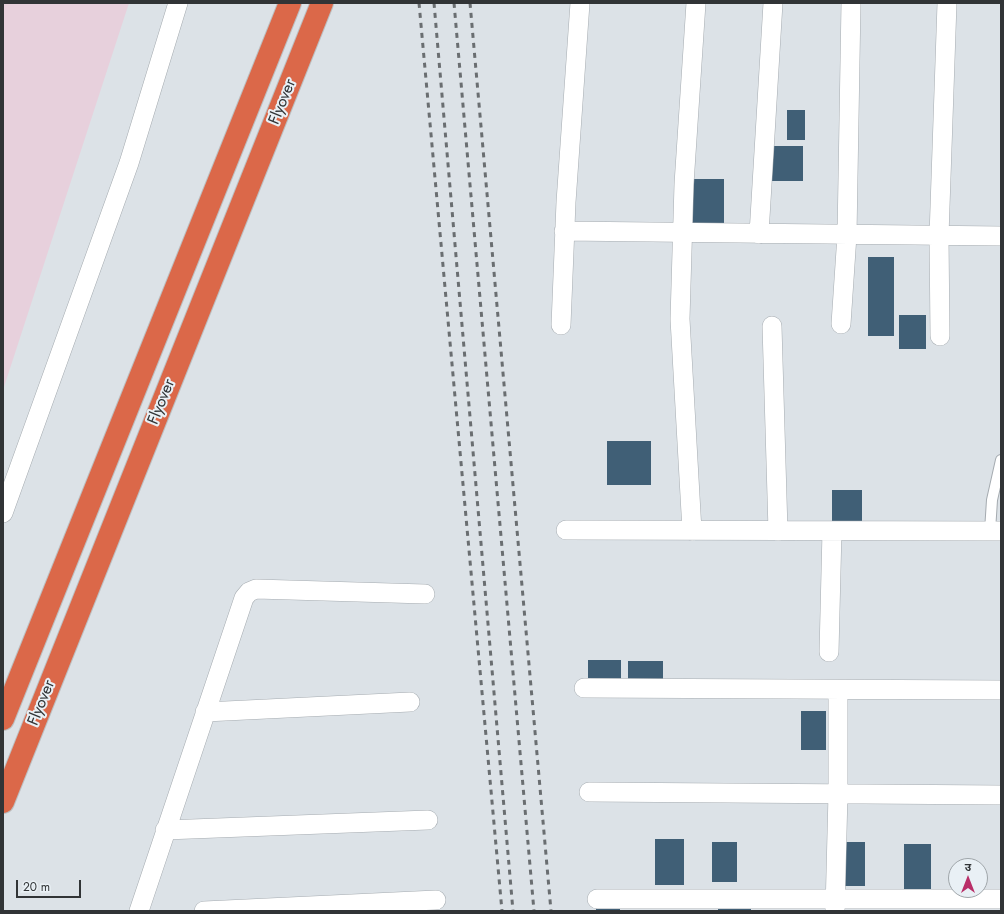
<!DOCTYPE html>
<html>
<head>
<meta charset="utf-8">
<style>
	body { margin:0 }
	#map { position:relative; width:1004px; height:914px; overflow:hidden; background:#dce2e7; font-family:Jost,"Noto Sans Devanagari",sans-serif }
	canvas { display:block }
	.frame { position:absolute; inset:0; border:4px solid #313436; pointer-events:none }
	.north { position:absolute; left:948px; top:858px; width:40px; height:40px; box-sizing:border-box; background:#e9f0f5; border:1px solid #9fa5a9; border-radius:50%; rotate:0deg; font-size:11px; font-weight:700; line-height:16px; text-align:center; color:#313436 }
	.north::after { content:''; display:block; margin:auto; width:14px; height:18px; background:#b92e68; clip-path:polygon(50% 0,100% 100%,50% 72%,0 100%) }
	.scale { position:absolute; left:16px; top:880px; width:65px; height:18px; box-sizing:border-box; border:2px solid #313436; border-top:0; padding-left:5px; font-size:12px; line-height:14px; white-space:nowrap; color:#313436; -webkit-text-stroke:3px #e9f0f5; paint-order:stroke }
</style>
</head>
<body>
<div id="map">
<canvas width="1004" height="914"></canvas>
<div class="frame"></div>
<div class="north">उ</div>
<div class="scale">20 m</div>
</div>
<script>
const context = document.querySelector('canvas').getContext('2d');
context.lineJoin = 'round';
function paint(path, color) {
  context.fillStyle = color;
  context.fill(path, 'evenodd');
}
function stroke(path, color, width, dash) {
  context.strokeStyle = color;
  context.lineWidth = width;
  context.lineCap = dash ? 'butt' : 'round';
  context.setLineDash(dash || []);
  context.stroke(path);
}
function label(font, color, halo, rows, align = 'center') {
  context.font = font + ' Jost,sans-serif';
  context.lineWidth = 4;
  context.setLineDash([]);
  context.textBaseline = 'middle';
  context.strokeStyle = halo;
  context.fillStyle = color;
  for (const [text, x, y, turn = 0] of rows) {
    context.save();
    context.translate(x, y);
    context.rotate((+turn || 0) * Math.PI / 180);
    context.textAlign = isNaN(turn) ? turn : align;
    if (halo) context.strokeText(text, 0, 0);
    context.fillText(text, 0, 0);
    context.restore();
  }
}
paint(new Path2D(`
	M3 3H129L3 390Z`), '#e7d0dc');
paint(new Path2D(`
	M787 110H805V140H787Z
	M768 146H803V181H768Z
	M690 179H724V224H690Z
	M868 257H894V336H868Z
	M899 315H926V349H899Z
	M607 441H651V485H607Z
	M832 490H862V523H832Z
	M588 660H621V684H588Z
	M628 661H663V685H628Z
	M801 711H826V750H801Z
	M655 839H684V885H655Z
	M712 842H737V882H712Z
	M842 842H865V886H842Z
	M904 844H931V889H904Z
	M596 902H620V911H596Z
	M718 908H751V911H718Z`), '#405f76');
const lane = new Path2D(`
	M990 531 992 500 1001 460`);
const street = new Path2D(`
	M564 231 1001 236
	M759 234 773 3
	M841 324 847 235 851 3
	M561 325 566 202 580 3
	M772 326 778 531
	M940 336 939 236 947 3
	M3 513 129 163 178 3
	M566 530 1001 531
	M692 531 680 319 684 184 696 3
	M829 652 832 531
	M584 688 1001 690
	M205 712 410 702
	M589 792 1001 795
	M165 830 428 820
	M597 899H1001
	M139 911 244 598 249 592 256 589 425 594
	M204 911 436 900
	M835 911 838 794V690`);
const highway = new Path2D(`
	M3 719 290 3
	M3 802 322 3`);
stroke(lane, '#a5abb0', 12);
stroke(street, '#a5abb0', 20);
stroke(highway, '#bdbebf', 24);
stroke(lane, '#fff', 10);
stroke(street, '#fff', 19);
stroke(highway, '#db6849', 22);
stroke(new Path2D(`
	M419 3 502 911
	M434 3 513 911
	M454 3 534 911
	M470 3 551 911`), '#6a6e71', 3, [5, 5]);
label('16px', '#313436', '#e9f0f5', [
	["Flyover",283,102,-68],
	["Flyover",162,402,-68],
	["Flyover",42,703,-68]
]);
</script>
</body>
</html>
